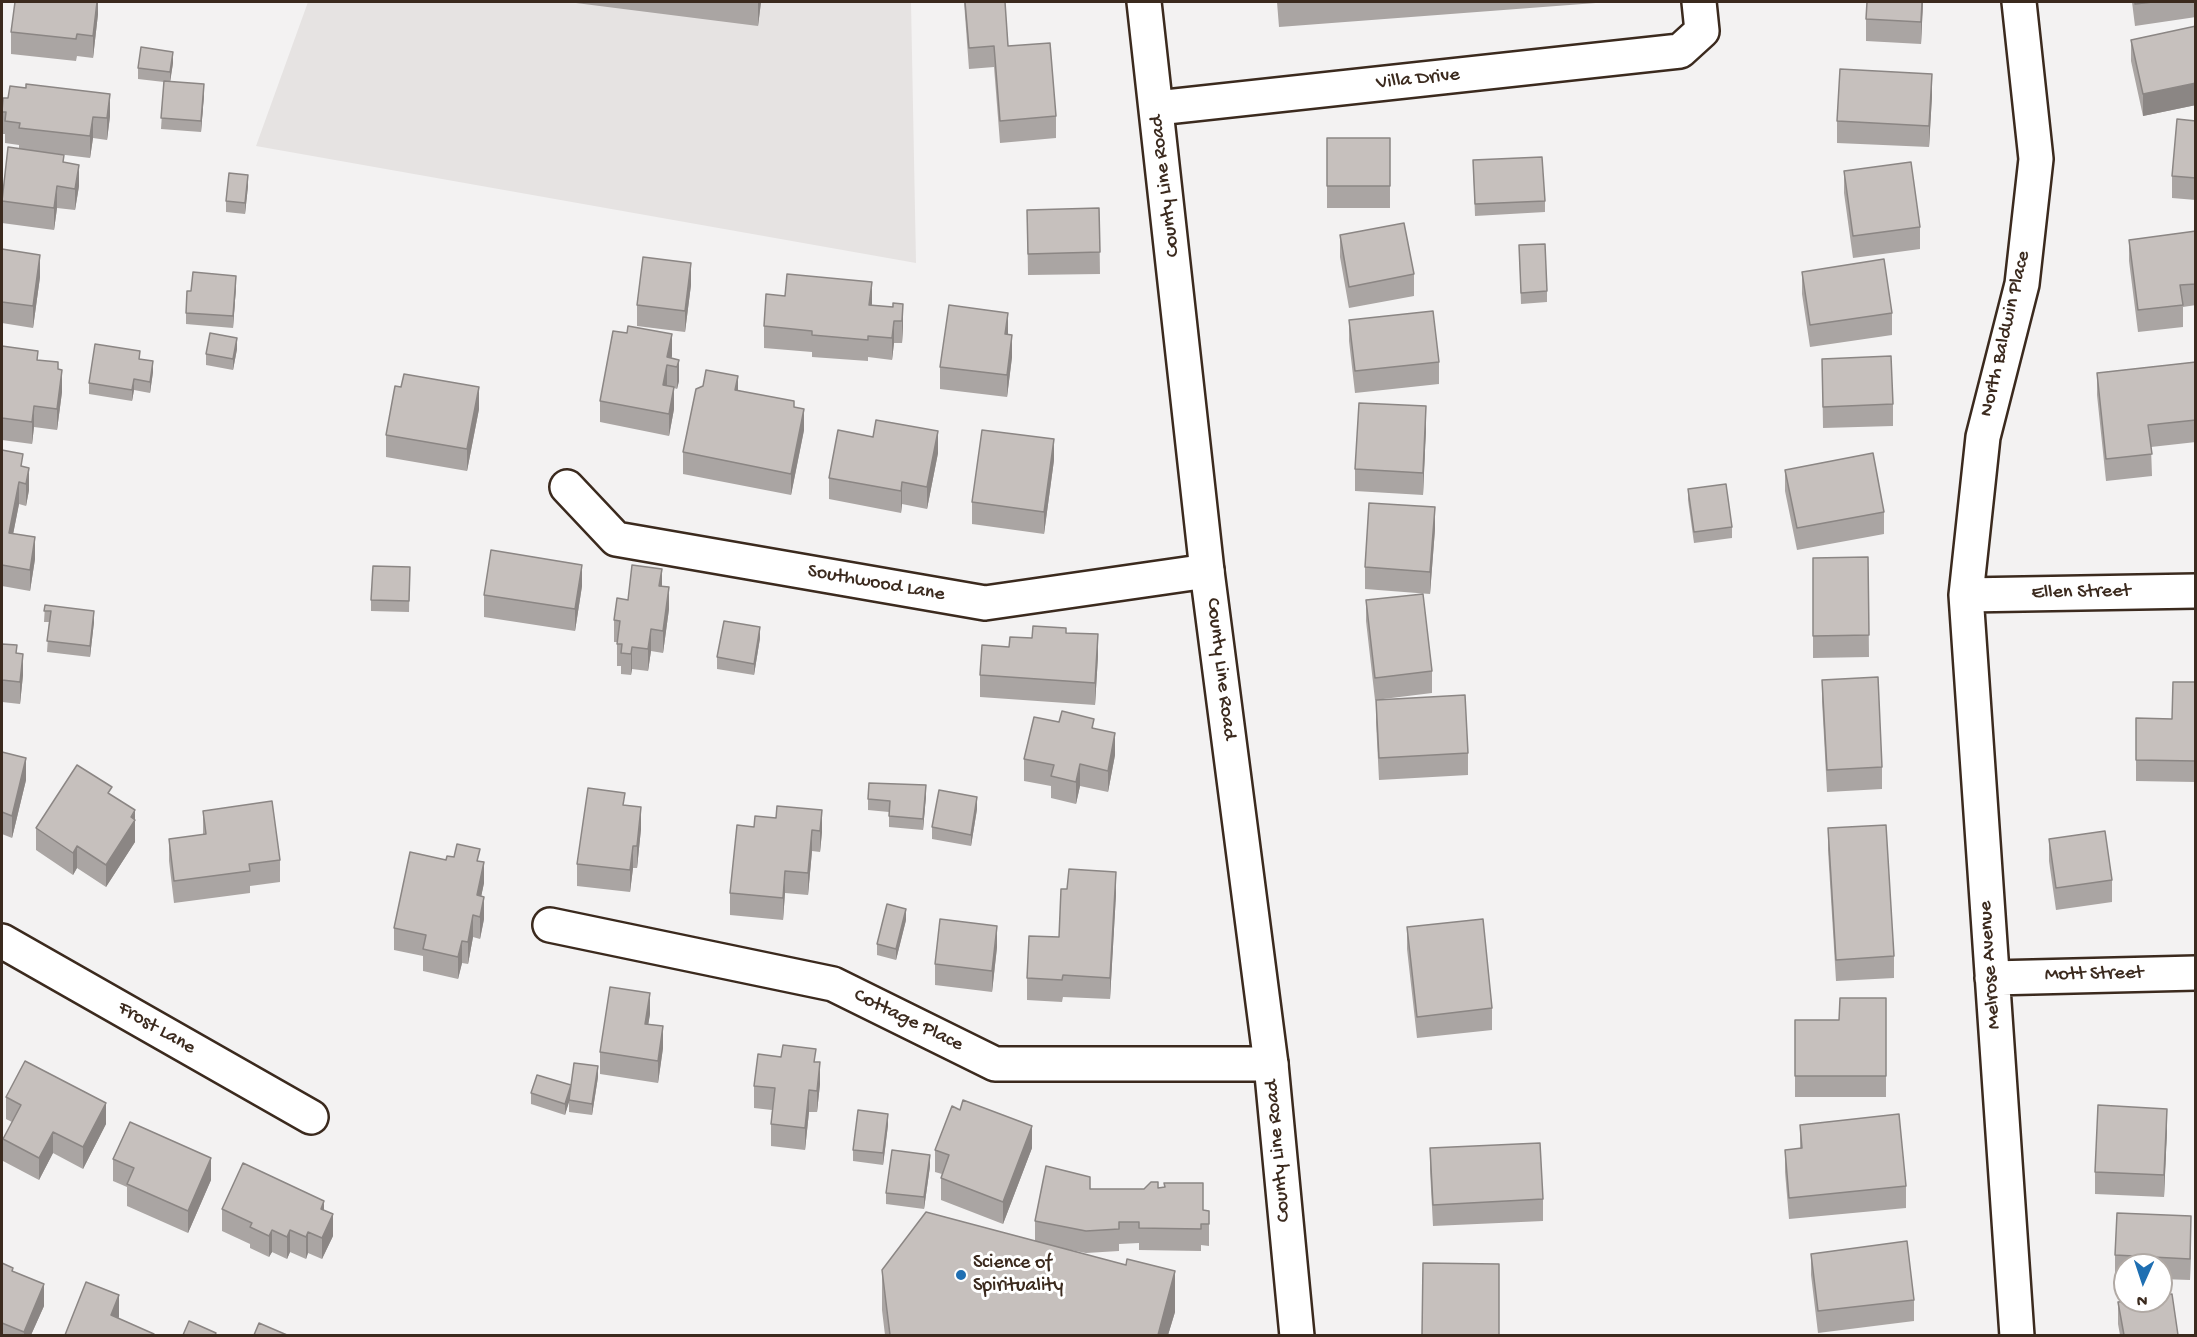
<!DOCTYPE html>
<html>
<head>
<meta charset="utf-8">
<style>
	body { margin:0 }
	#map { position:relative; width:2197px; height:1337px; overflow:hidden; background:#f3f2f2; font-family:"Gochi Hand",sans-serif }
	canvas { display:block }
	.frame { position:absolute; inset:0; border:3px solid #3b2a1e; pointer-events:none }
	.north { position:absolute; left:2113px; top:1253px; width:60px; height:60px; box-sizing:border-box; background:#fff; border:2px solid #b1aaa5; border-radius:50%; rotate:183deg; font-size:16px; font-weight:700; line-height:24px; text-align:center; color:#3b2a1e }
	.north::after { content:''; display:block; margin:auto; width:21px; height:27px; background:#1f6fb2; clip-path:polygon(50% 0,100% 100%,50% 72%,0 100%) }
</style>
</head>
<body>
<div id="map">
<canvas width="2197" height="1337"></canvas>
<div class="frame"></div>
<div class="north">N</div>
</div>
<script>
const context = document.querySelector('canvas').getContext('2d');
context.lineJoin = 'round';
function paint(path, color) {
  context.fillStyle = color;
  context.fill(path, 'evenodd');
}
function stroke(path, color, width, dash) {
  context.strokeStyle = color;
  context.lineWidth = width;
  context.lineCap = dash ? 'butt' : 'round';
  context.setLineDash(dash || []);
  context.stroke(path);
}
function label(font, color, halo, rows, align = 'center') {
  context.font = font + ' "Gochi Hand",sans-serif';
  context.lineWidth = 6;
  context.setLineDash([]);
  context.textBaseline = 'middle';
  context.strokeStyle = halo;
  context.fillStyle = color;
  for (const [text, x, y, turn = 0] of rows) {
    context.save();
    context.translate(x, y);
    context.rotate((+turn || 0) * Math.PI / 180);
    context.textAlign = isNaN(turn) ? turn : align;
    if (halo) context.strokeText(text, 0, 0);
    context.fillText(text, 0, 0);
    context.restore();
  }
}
paint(new Path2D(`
	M308 2H911L916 263 256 146Z`), '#e6e3e2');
const minor = new Path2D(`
	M1157 108 1680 51 1702 31 1699 2
	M567 487 616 539 985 603 1207 571
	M1966 595 2196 591
	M550 925 833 984 995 1064H1271
	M2 941 311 1117
	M1992 978 2196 973
	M2017 1336 1966 595 1983 437 2022 284 2036 159 2019 2`);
const secondary = new Path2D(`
	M1144 2 1207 571 1271 1064 1297 1336`);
stroke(minor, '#3b2a1e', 38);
stroke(secondary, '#3b2a1e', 38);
stroke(minor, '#fff', 33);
stroke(secondary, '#fff', 33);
paint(new Path2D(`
	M98 2V14L93 58 77 56 76 61 11 54V32Z
	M568 2H761L758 26Z
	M964 2H1005L1008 46 1056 116V138L1000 143 994 67 969 69Z
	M1277 2H1609L1279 27Z
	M1923 2 1921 44 1866 41V19Z
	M2132 2H2196V17L2135 26Z
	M2196 26V105L2143 116 2131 61V40Z
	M173 63 170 81 204 95 201 132 161 129 164 82 138 79V68Z
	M1932 96 1929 147 1837 143V121Z
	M2 112 110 116 107 140 93 138 90 158 49 153 64 162 79 186 75 210 57 208 54 230 2 223V201L19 149V145L5 143V134H2Z
	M2196 121V200L2172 198V176Z
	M1327 138H1390V208H1327Z
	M1473 160 1545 201V212L1475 216Z
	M1844 171 1920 227V249L1853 258 1844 193Z
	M248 186 245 214 226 212V201Z
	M1099 208 1100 274 1028 275 1027 210Z
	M2196 231V305L2183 307V327L2138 332 2129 261V240Z
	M1340 235 1414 274V296L1349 308 1340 257Z
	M1519 245 1547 291V302L1521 304Z
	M2 249 40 277 33 328 2 323Z
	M1802 272 1892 313V335L1810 347 1802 294Z
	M691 285 685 332 637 326V305Z
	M236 287 233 328 186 324V313L191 291Z
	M903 304V326L902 343H894L892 360 868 357V361L812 357V352L764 348V326L871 305 893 307Z
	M1349 320 1439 362V384L1355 393 1349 341Z
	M1008 334 1012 357 1007 397 940 389V367Z
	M2 346 38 360 58 369 62 392 57 430 34 427 32 444 2 440Z
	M237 349 233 370 206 365V354Z
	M672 356 671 358 679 360V381L677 389 674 388V409L669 436 600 422V401Z
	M140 359 153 372 150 393 134 390 132 401 89 394V383Z
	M1822 359 1893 404V426L1823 428Z
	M2196 362V442L2151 447 2152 476 2106 481 2097 395V373Z
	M738 390 794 407 804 430 791 495 683 474V452Z
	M479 409 467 471 386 457V435Z
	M1426 428 1423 495 1355 491V469Z
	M873 437 938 453 927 509 902 504 901 513 829 499V478Z
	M2 450 23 467 29 490 26 506 19 504 13 534 35 559 30 591 2 586Z
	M1054 460 1044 534 972 524V502Z
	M1785 470 1884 512V534L1797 550 1785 491Z
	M1688 489 1732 527V538L1694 543 1688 500Z
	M1435 529 1430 594 1365 589V567Z
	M1868 557 1869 657 1813 658V558Z
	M410 567 409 612 371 611V600Z
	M582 586 575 631 484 617V595Z
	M662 587 669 609 663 653 651 651 648 671 632 669 631 675 621 674V666H617V642H614V620L628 600Z
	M1366 600 1432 671V693L1375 700 1366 621Z
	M45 605 94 622 90 657 47 652 49 622H44Z
	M2 615V644L17 653 23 675 20 704 2 702Z
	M1066 633 1098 656 1095 705 980 697V675L1009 647 1032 638Z
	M760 638 754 675 717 669V657Z
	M1822 680 1882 767V789L1827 792 1822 701Z
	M2196 682V782L2136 781V718L2172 719Z
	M1376 700 1468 753V775L1379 780 1376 722Z
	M1059 722 1094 728 1115 755 1108 792 1080 786 1076 804 1051 798V786L1024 781V759Z
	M2 752 26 780 12 838 2 834Z
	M112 795 135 842 106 887 77 868 73 875 36 850V828Z
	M926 796 923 830 889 827V812L868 810V799Z
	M625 805 641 829 637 868H633L630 892 577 886V864Z
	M777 806 822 832 820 852 812 851 808 895 785 893 783 920 730 915V893L754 827 776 818Z
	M977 809 971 846 932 839V827Z
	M203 811 280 860V882L250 886V893L174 903 169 861V839L203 835Z
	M1828 828 1894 956V978L1836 981 1828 850Z
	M2049 839 2112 880V902L2056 910 2049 861Z
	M454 857 480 861 484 883 481 896 484 919 480 939 473 937 468 964 462 963 458 979 423 971V956L394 950V928L446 860Z
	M1116 894 1110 999 1063 997 1062 1002 1027 1000V978L1059 937Z
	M906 920 896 960 877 955V944Z
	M1407 927 1492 1008V1030L1417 1038 1407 949Z
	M997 947 992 992 935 985V964Z
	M1886 998V1097H1795V1020H1839Z
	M650 1014 648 1024 663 1048 658 1083 600 1074V1052Z
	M816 1062 820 1084 817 1112H809L805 1150 771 1146V1124L772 1110 754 1108V1086Z
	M598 1077 592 1115 569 1112V1100L565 1115 531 1104V1093L571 1091Z
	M6 1097 106 1124 83 1169 53 1153 39 1180 3 1161V1139L12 1122 6 1119Z
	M888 1125 883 1165 853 1161V1150Z
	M1800 1125 1906 1186V1208L1789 1219 1785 1172V1150L1800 1149Z
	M2167 1130 2164 1197 2095 1194V1172Z
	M1032 1148 1003 1224 941 1200V1178L942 1174 935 1172V1150Z
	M1430 1148 1543 1199V1221L1433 1226 1430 1170Z
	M113 1159 211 1180 188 1233 127 1206V1187L113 1181Z
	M930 1166 924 1209 886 1204V1193Z
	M1158 1188 1203 1210 1209 1211V1246L1201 1245V1251L1139 1250V1243L1119 1244V1251L1086 1253 1060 1248 1175 1312 1168 1335H885L882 1310V1270L1035 1241V1221L1090 1189H1144Z
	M222 1209 324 1210 333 1236 322 1259 308 1253 306 1259 290 1252 287 1259 272 1252 269 1257 250 1248V1244L222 1231Z
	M2191 1238 2190 1280 2161 1279V1265H2125V1278L2115 1277V1255Z
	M1811 1254 1914 1300V1321L1818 1333 1811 1275Z
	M2 1263 13 1272 44 1306 31 1335H2Z
	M2118 1302 2178 1335H2120L2118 1324Z`), '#aaa5a3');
paint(new Path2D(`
	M97 2H98V14L93 58V36Z
	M758 2H761L758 26Z
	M1922 2H1923L1921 44V22Z
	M173 52V63L170 83V72Z
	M1932 74V96L1929 147V126Z
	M2196 83V105L2143 116V94Z
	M204 84V95L201 132V121Z
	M110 94V116L107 140V118Z
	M93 117V138L90 158V136Z
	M79 165V186L75 210V189Z
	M248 175V186L245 214V203Z
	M57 186V208L54 230V208Z
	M40 255V277L33 328V306Z
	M691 263V285L685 332V311Z
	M236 276V287L233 328V316Z
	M872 282V304L869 326V305Z
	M903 304V326L902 343V321Z
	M1008 313V334H1005Z
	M894 321V343L892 360V338Z
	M672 334V356L670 366 667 357Z
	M1012 335V357L1007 397V375Z
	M237 338V349L233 370V359Z
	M679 360V381L677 389V367Z
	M153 361V372L150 393V382Z
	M667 365V387L663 385Z
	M62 370V392L57 430V409Z
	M738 376V398L735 390Z
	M134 379V390L132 401V390Z
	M479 387V409L467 471V449Z
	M674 387V409L669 436V414Z
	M34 406V427L32 444V422Z
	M1426 406V428L1423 495V473Z
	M804 409V430L791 495V474Z
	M938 431V453L927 509V487Z
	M1054 439V460L1044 534V512Z
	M29 468V490L26 506V484Z
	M19 482V504L9 555V533Z
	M902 482V504L901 513V491Z
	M1435 507V529L1430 594V572Z
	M35 537V559L30 591V570Z
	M582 565V586L575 631V609Z
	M662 569V591L659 586Z
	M669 587V609L663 653V631Z
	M94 611V622L90 657V646Z
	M760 627V638L754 675V664Z
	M651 629V651L648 671V649Z
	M1098 634V656L1095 705V683Z
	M632 647V669L631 675V654Z
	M23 654V675L20 704V682Z
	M1115 733V755L1108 792V771Z
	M26 758V780L12 838V816Z
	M1080 764V786L1076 804V782Z
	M926 785V796L923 830V819Z
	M977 797V809L971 846V835Z
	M641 807V829L637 868V846Z
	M135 810V842L106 887V865Z
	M822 810V832L820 852V831Z
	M812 830V851L808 895V873Z
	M77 846V868L73 875V853Z
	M633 846V868L630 892V870Z
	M484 862V883L477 917V895Z
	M785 871V893L783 920V898Z
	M1116 872V894L1110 999V978Z
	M484 897V919L480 939V917Z
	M906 909V920L896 960V949Z
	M473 915V937L468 964V942Z
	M997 926V947L992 992V971Z
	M462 941V963L458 979V957Z
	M650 993V1014L645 1045V1024Z
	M663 1026V1048L658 1083V1061Z
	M820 1062V1084L817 1112V1091Z
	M598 1066V1077L592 1115V1104Z
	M571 1085V1096L565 1115V1104Z
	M809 1090V1112L805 1150V1128Z
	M106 1103V1124L83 1169V1147Z
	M2167 1109V1130L2164 1197V1175Z
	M888 1114V1125L883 1165V1153Z
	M1032 1126V1148L1003 1224V1202Z
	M53 1132V1153L39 1180V1158Z
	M930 1155V1166L924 1209V1197Z
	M211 1158V1180L188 1233V1211Z
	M324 1201V1222L321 1209Z
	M333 1214V1236L322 1259V1238Z
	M2191 1216V1238L2190 1280V1259Z
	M272 1230V1252L269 1257V1236Z
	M290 1230V1252L287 1259V1237Z
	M308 1232V1253L306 1259V1237Z
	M1175 1271V1312L1168 1335H1158Z
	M44 1284V1306L31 1335H24V1332Z
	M119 1295V1317L112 1335 111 1315Z`), '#8b8684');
const building = new Path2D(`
	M15 2H97L93 36 77 34 76 39 11 32Z
	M965 2H1005L1008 46 1050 43 1056 116 1000 121 994 46 969 48Z
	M1867 2H1922L1921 22 1866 19Z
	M2135 2H2153L2135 4Z
	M2196 26V83L2143 94 2131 40Z
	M141 47 173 52 170 72 138 68Z
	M1840 69 1932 74 1929 126 1837 121Z
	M164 81 204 84 201 121 161 118Z
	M26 84 110 94 107 118 93 117 90 136 19 128 20 123 5 121 6 112H2L3 98H8L10 86 26 88Z
	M2177 119 2196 121V178L2172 176Z
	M1327 138H1390V186H1327Z
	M8 147 64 155 63 162 79 165 75 189 57 186 54 208 2 201Z
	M1542 157 1545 201 1475 204 1473 160Z
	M1911 162 1920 227 1853 236 1844 171Z
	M229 173 248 175 245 203 226 201Z
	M1099 208 1100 252 1028 254 1027 210Z
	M1404 223 1414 274 1349 287 1340 235Z
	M2196 231V284L2180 285 2183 305 2138 310 2129 240Z
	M1545 244 1547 291 1521 293 1519 245Z
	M2 249 40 255 33 306 2 302Z
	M643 257 691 263 685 311 637 305Z
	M1884 259 1892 313 1810 325 1802 272Z
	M193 272 236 276 233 316 186 313 187 291H191Z
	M787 274 872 282 869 305 893 307V303L903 304 902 321H894L892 338 868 336V340L812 335V331L764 326 766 294 785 296Z
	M949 305 1008 313 1005 334 1012 335 1007 375 940 367Z
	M1433 311 1439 362 1355 371 1349 320Z
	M628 326 672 334 667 357 679 360 677 367 667 365 663 385 674 387 669 414 600 401 613 331 627 333Z
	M210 333 237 338 233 359 206 354Z
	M95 344 140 351 139 359 153 361 150 382 134 379 132 390 89 383Z
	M2 346 38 351 37 360 58 362V369L62 370 57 409 34 406 32 422 2 418Z
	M1891 356 1893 404 1823 407 1822 359Z
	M2196 362V420L2148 425 2152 454 2106 459 2097 373Z
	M706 370 738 376 735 390 794 401V407L804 409 791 474 683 452 696 389 703 386Z
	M404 374 479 387 467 449 386 435 395 386 401 387Z
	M1359 403 1426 406 1423 473 1355 469Z
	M876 420 938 431 927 487 902 482 901 491 829 478 838 430 873 437Z
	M982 430 1054 439 1044 512 972 502Z
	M2 450 23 454 21 466 29 468 26 484 19 482 9 533 35 537 30 570 2 565Z
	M1873 453 1884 512 1797 528 1785 470Z
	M1726 484 1732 527 1694 532 1688 489Z
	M1369 503 1435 507 1430 572 1365 567Z
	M491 550 582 565 575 609 484 595Z
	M1868 557 1869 635 1813 636V558Z
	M632 565 662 569 659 586 669 587 663 631 651 629 648 649 632 647 631 654 621 653 622 644H617L620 621 614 620 617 598 628 600Z
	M373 566 410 567 409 601 371 600Z
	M1423 594 1432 671 1375 678 1366 600Z
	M45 605 94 611 90 646 47 641 51 611H44Z
	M724 621 760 627 754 664 717 657Z
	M1033 626 1066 628V633L1098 634 1095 683 980 675 982 645 1009 647 1010 637 1032 638Z
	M2 644 17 645 16 653 23 654 20 682 2 680Z
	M1878 677 1882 767 1827 770 1822 680Z
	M2173 682H2196V761L2136 760V718L2172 719Z
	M1465 695 1468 753 1379 758 1376 700Z
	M1062 711 1094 719 1092 728 1115 733 1108 771 1080 764 1076 782 1051 776 1054 765 1024 759 1034 717 1059 722Z
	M2 752 26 758 12 816 2 812Z
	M77 765 112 787 108 793 135 810 131 817 135 820 106 865 77 846 73 853 36 828Z
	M869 783 926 785 923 819 889 816 890 801 868 799Z
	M588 788 625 793 623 805 641 807 637 846H633L630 870 577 864Z
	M939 790 977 797 971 835 932 827Z
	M272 801 280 860 249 864 250 871 174 881 169 839 206 834 203 811Z
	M777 806 822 810 820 831 812 830 808 873 785 871 783 898 730 893 737 825 754 827 755 816 776 818Z
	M1886 825 1894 956 1836 960 1828 828Z
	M2105 831 2112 880 2056 888 2049 839Z
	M457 844 480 849 477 861 484 862 477 895 484 897 480 917 473 915 468 942 462 941 458 957 423 949 426 935 394 928 410 852 446 860 447 856 454 857Z
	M1069 869 1116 872 1110 978 1063 975 1062 980 1027 978 1029 936 1059 937 1061 889H1067Z
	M887 904 906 909 896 949 877 944Z
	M940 919 997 926 992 971 935 964Z
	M1483 919 1492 1008 1417 1017 1407 927Z
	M610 987 650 993 645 1024 663 1026 658 1061 600 1052Z
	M1840 998H1886V1076H1795V1020H1839Z
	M783 1045 816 1049 814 1062H820L817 1091 809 1090 805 1128 771 1124 775 1088 754 1086 758 1054 781 1057Z
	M25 1061 106 1103 83 1147 53 1132 39 1158 3 1139 21 1105 6 1097Z
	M574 1063 598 1066 592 1104 569 1100Z
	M537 1075 571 1085 565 1104 531 1093Z
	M963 1100 1032 1126 1003 1202 941 1178 949 1155 935 1150 952 1106 960 1110Z
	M2098 1105 2167 1109 2164 1175 2095 1172Z
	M858 1110 888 1114 883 1153 853 1150Z
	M1899 1114 1906 1186 1789 1198 1785 1150 1802 1148 1800 1125Z
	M130 1122 211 1158 188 1211 127 1184 134 1168 113 1159Z
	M1540 1143 1543 1199 1433 1205 1430 1148Z
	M892 1150 930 1155 924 1197 886 1193Z
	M243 1163 324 1201 321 1209 333 1214 322 1238 308 1232 306 1237 290 1230 287 1237 272 1230 269 1236 250 1227 252 1223 222 1209Z
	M1046 1166 1090 1177V1189H1144L1151 1182H1158V1188L1165 1187 1164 1183H1203V1210L1209 1211V1224H1201V1229L1139 1228V1222H1119V1229L1086 1231 1035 1221Z
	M926 1212 1126 1265 1127 1259 1175 1271 1158 1335H890L882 1270Z
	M2117 1213 2191 1216 2190 1259 2115 1255Z
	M1907 1241 1914 1300 1818 1311 1811 1254Z
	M2 1263 13 1268 12 1271 44 1284 24 1332 2 1323Z
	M1423 1263 1499 1264V1335H1422Z
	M86 1282 119 1295 111 1315 154 1334 153 1335H65Z
	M2172 1294 2178 1335H2124L2118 1302 2126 1301H2161V1296Z
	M189 1321 216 1333 215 1335H183Z
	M259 1323 287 1335H254Z`);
paint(building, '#c6c0bd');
stroke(building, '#8b8684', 1.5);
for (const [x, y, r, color] of [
	[961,1275,6,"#1f6fb2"]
]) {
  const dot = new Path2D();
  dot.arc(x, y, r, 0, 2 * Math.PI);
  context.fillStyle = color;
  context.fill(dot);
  stroke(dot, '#fff', 2);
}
label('20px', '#3b2a1e', '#fff', [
	["Villa Drive",1418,80,-6],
	["County Line Road",1166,186,-97],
	["North Baldwin Place",2006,334,-77],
	["Southwood Lane",876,584,10],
	["Ellen Street",2081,593,-1],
	["County Line Road",1220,669,83],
	["Melrose Avenue",1991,965,-94],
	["Mott Street",2094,975,-1],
	["Cottage Place",908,1021,26],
	["Frost Lane",156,1029,30],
	["County Line Road",1279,1151,-95]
]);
label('20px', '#3b2a1e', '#fff', [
	["Science of",973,1264],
	["Spirituality",973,1287]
], 'left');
</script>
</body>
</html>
